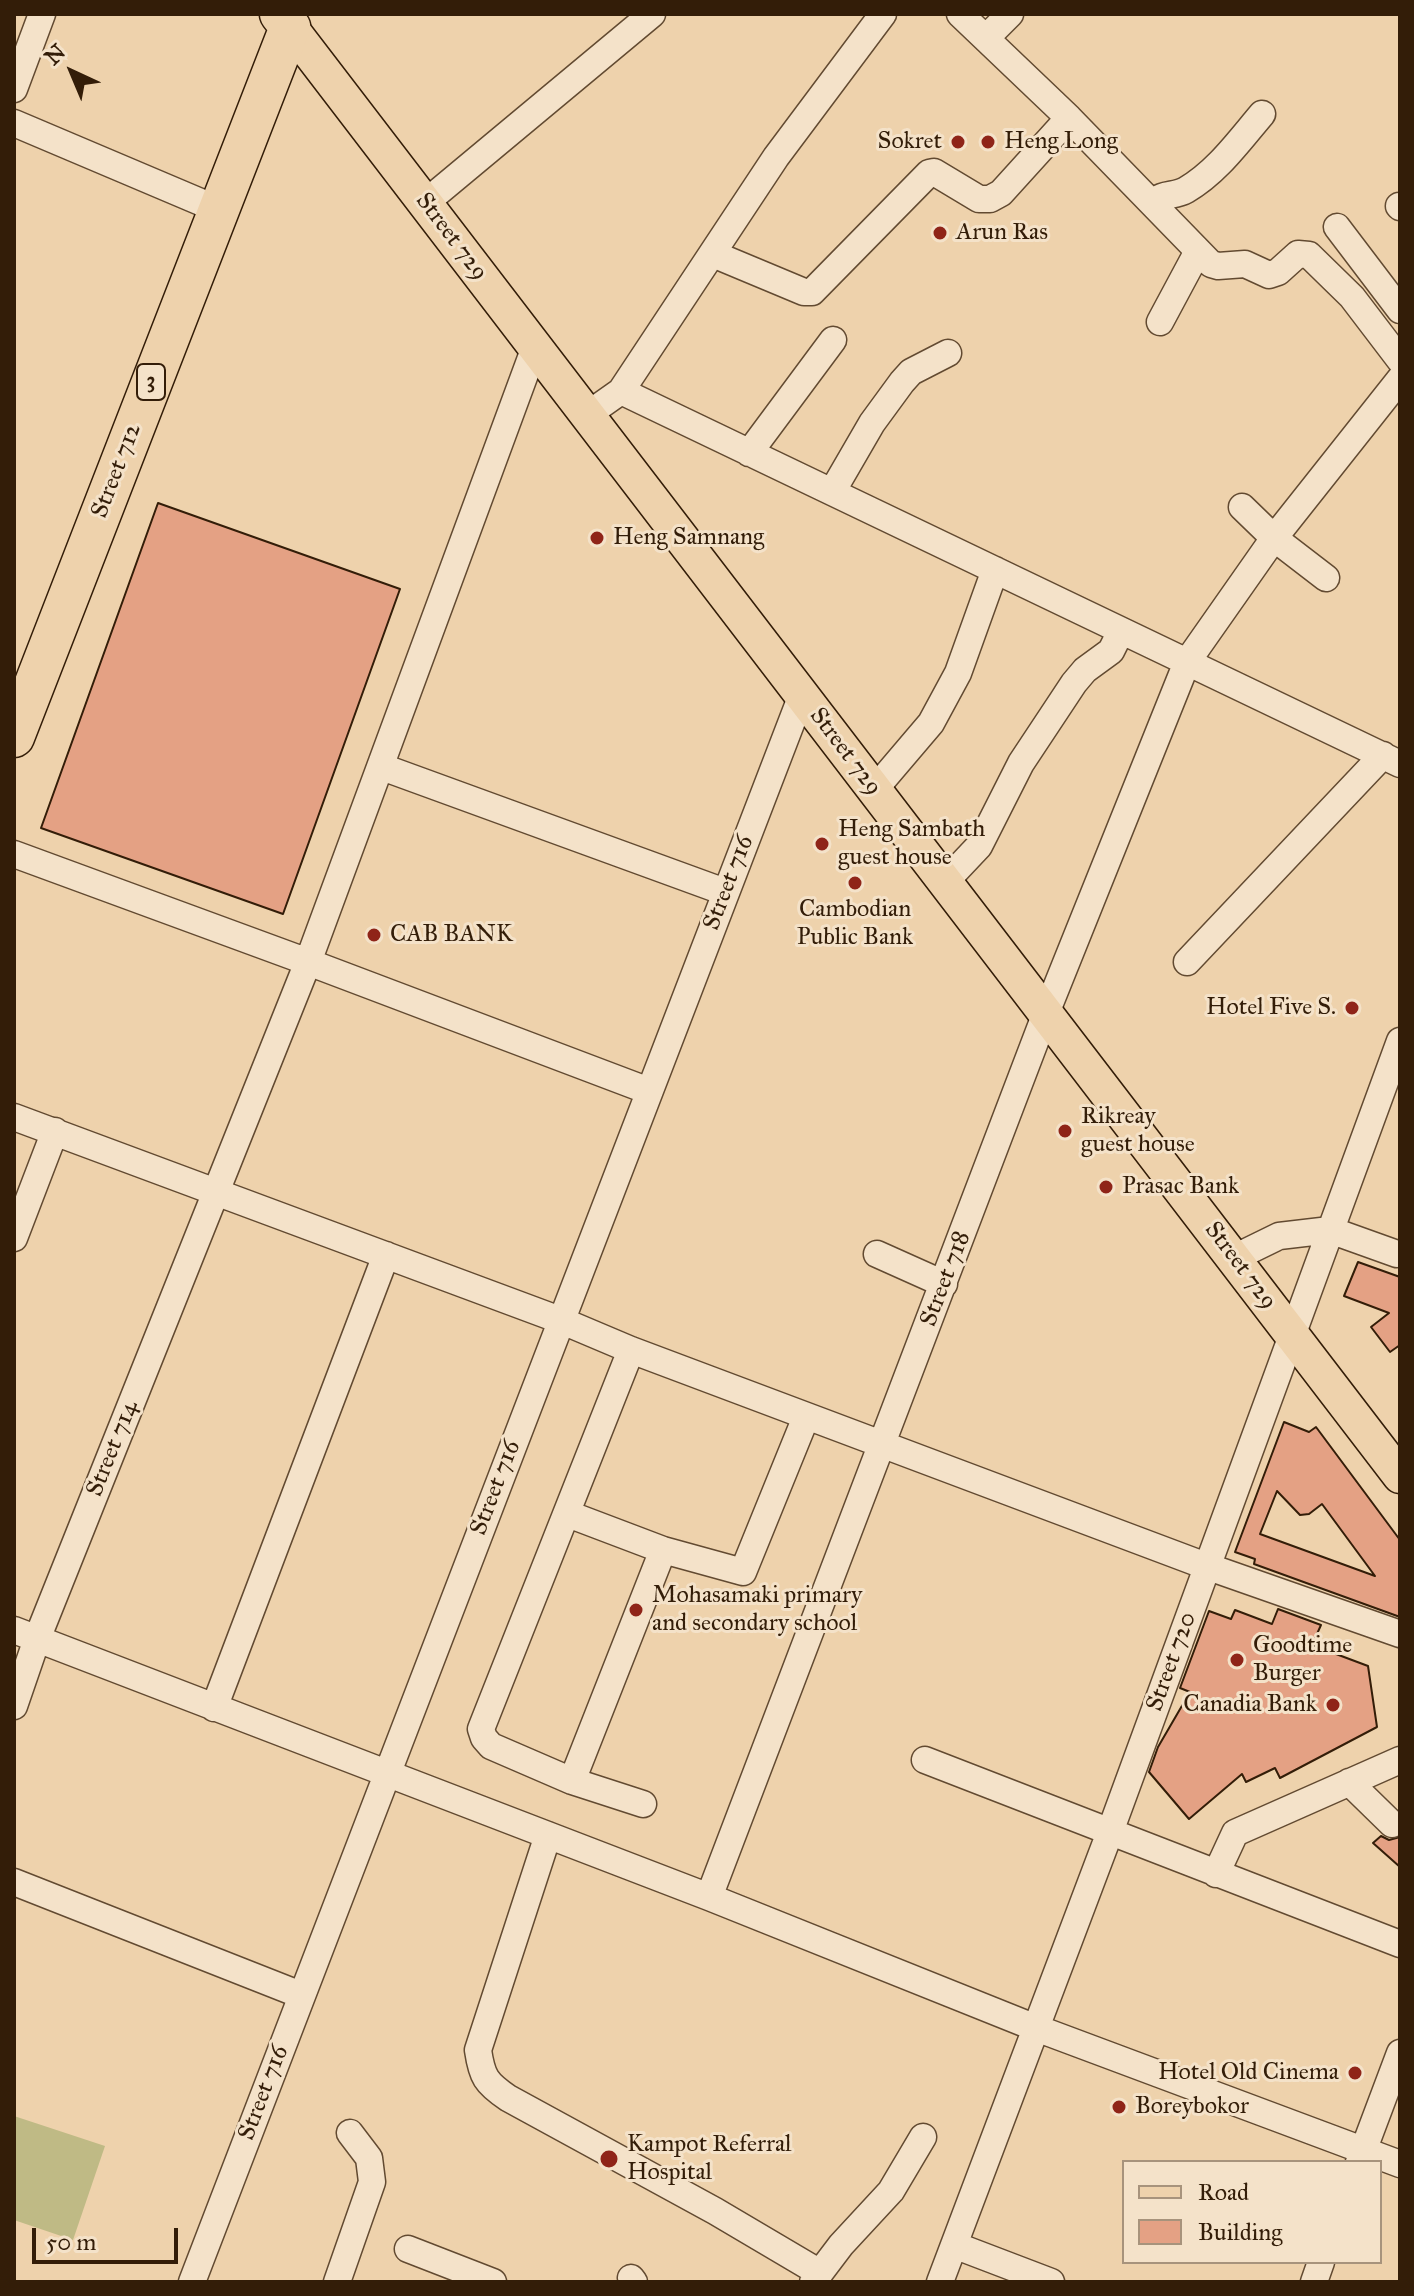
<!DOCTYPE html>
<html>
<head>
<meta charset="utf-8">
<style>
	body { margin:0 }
	#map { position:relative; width:1414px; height:2296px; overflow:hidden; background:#eed2ac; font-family:"IM FELL Great Primer",serif }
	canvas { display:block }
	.frame { position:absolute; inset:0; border:16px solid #331d08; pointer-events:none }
	.legend { position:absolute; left:1122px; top:2160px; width:260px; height:104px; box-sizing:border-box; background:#f4e2c9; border:2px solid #a7937c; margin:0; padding:10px 14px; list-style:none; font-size:24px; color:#331d08 }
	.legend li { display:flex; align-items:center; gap:16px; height:40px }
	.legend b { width:40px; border:2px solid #a7937c }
	.north { position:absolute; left:32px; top:32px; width:80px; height:80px; -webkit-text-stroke:6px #f4e2c9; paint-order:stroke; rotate:316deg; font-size:22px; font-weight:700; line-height:32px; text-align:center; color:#331d08 }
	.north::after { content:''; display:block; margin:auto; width:28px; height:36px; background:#331d08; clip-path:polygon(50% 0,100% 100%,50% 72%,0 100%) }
	.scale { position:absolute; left:32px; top:2228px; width:146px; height:36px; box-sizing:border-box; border:4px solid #331d08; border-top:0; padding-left:10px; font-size:24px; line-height:28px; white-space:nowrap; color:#331d08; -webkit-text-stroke:6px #f4e2c9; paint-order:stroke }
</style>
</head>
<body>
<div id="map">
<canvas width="1414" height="2296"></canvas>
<div class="frame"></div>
<ul class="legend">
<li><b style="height:10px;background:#eed2ac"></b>Road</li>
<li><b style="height:22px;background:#e4a184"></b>Building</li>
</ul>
<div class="north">N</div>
<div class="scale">50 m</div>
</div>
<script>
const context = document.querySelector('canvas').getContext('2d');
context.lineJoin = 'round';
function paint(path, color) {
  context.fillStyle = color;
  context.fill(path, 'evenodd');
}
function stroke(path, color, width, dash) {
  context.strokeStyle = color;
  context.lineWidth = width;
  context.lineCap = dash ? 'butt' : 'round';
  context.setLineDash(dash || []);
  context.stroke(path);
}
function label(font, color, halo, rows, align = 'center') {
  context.font = font + ' "IM FELL Great Primer",serif';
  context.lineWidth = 6;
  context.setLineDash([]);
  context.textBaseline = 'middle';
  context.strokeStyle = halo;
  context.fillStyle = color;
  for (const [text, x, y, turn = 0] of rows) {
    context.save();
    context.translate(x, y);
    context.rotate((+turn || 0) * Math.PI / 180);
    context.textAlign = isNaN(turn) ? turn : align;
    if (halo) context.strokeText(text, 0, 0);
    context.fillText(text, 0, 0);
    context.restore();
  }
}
paint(new Path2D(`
	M14 2116 105 2146 73 2240 14 2220Z`), '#bfba85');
const building = new Path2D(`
	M158 503 400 589 283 914 41 828Z
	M1358 1262 1400 1277V1345L1390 1352 1371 1327 1389 1313 1344 1296Z
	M1284 1422 1309 1432 1316 1427 1400 1540V1617L1254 1564 1255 1559 1235 1552ZM1277 1491 1300 1515 1309 1514 1322 1504 1375 1576 1260 1534Z
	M1278 1609 1321 1625 1312 1645 1368 1666 1377 1727 1280 1778 1275 1768 1246 1782 1242 1774 1189 1819 1149 1772 1158 1747 1190 1692 1180 1688 1209 1611 1231 1619 1235 1610 1272 1624Z
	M1381 1836 1389 1840 1400 1837V1867L1373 1843Z`);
paint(building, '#e4a184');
stroke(building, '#331d08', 2);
const minor = new Path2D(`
	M960 14 1069 118 1211 264 1218 266 1245 264 1269 275 1278 272 1298 254 1309 255 1352 297 1400 360
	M986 38 1010 14
	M14 89 42 14
	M14 123 217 209
	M425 203 652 14
	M1153 203C1163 192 1174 197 1186 190 1217 172 1239 141 1262 114
	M1399 206 1400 207
	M1337 227 1400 310
	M713 254 804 292H812L929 173 934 172 979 199H990L1001 193 1069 118
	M1160 322 1198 251
	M621 391 776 157 883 14
	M587 415 621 391 1400 764
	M749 453 833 340
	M832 492 872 423 902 382 911 372 948 353
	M1242 507 1274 538 1326 578
	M382 767 725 892
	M874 790 931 723 958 673 995 570
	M14 854 308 962 649 1091
	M945 882 979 846 1021 763 1074 683 1085 670 1111 651 1121 631
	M1187 962 1383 755
	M14 1117 560 1320 631 1350 1206 1566 1400 1634
	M14 1238 55 1131
	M877 1254 944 1284
	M1234 1258 1279 1236 1330 1230 1397 1254
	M631 1350 481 1729 484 1738 491 1746 572 1781 643 1804
	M568 1514 663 1550 743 1572 806 1417
	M14 1630 709 1897 1036 2028 1400 2164
	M14 1706 37 1639 308 962 535 347
	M214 1708 386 1255
	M925 1760 1400 1944
	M572 1781 663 1550
	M1349 1782 1392 1824
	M548 1835 478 2050C482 2077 486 2083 508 2098L715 2211 820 2273
	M1216 1874 1235 1833 1400 1760
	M14 1882 301 1995
	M709 1897 1046 1013 1187 662 1274 538 1400 379
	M1359 2162 1400 2053
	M954 2245 1051 2282
	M408 2249 493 2282
	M631 2278 634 2282
	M192 2282 802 695
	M337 2282 372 2182 369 2158 350 2133
	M813 2282 841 2245 891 2191 923 2137
	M940 2282 1110 1832 1400 1041
	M1314 2282 1321 2262`);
const major = new Path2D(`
	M290 27 1400 1476`);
const highway = new Path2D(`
	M14 737 290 27 280 14`);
stroke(minor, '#624a31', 29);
stroke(major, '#331d08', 37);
stroke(highway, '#331d08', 43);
stroke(minor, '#f4e2c9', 26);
stroke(major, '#eed2ac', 34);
stroke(highway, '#eed2ac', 40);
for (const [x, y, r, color] of [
	[958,142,8,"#8f2418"],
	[988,142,8,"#8f2418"],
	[940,233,8,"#8f2418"],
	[597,538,8,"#8f2418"],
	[822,844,8,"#8f2418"],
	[855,883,8,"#8f2418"],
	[374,935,8,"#8f2418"],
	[1352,1008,8,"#8f2418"],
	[1065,1131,8,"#8f2418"],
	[1106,1187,8,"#8f2418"],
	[636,1610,8,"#8f2418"],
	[1237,1660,8,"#8f2418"],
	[1333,1705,8,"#8f2418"],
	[1355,2073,8,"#8f2418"],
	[1119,2107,8,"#8f2418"],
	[609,2159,10,"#8f2418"]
]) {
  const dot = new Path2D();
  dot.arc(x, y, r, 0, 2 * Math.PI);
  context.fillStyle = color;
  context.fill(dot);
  stroke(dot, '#f4e2c9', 3);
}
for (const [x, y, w] of [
	[151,382,28]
]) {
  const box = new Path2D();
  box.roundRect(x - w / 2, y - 18, w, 36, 6);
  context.fillStyle = '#f4e2c9';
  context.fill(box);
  stroke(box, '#331d08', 2);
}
label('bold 22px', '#331d08', null, [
	["3",151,382]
]);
label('24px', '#331d08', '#f4e2c9', [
	["Sokret",942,142,"right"],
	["Heng Long",1004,142],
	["Arun Ras",956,233],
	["Heng Samnang",613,538],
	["Heng Sambath",838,830],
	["guest house",838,858],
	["Cambodian",855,910,"center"],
	["Public Bank",855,938,"center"],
	["CAB BANK",390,935],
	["Hotel Five S.",1336,1008,"right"],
	["Rikreay",1081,1117],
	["guest house",1081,1145],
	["Prasac Bank",1122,1187],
	["Mohasamaki primary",652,1596],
	["and secondary school",652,1624],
	["Goodtime",1253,1646],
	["Burger",1253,1674],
	["Canadia Bank",1317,1705,"right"],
	["Hotel Old Cinema",1339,2073,"right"],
	["Boreybokor",1135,2107],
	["Kampot Referral",627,2145],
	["Hospital",627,2173]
], 'left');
label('24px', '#331d08', '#f4e2c9', [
	["Street 729",451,237,53],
	["Street 712",117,471,-69],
	["Street 729",845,752,53],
	["Street 716",729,883,-69],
	["Street 729",1240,1266,53],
	["Street 718",946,1279,-69],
	["Street 714",113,1449,-68],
	["Street 716",496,1488,-69],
	["Street 720",1172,1662,-70],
	["Street 716",264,2093,-69]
]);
</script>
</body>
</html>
